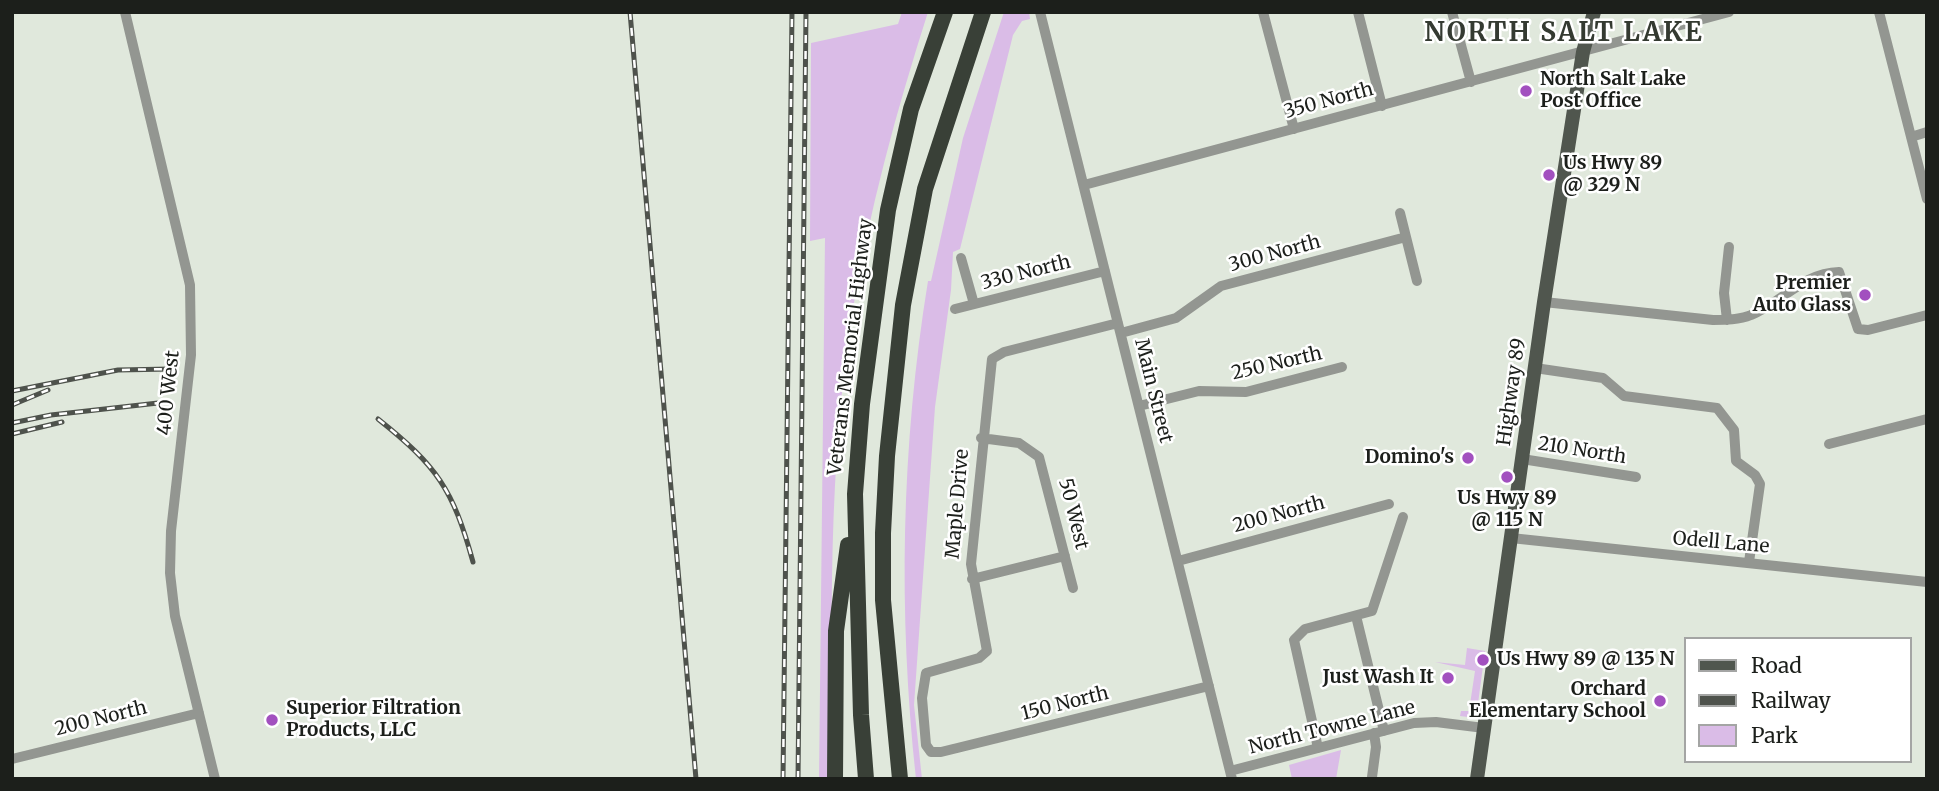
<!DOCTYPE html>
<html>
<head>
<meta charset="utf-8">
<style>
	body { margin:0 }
	#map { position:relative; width:1939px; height:791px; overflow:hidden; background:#e0e8dc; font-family:Merriweather,serif }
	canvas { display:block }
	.frame { position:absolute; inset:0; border:14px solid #1c1f1b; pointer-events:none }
	.legend { position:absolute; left:1684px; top:637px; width:228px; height:126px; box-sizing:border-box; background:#fff; border:2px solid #a4a5a4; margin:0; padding:9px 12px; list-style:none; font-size:21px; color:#1c1f1b }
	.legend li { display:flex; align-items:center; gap:14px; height:35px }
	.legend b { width:35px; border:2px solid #a4a5a4 }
</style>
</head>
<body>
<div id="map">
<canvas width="1939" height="791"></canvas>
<div class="frame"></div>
<ul class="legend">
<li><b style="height:9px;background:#50564e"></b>Road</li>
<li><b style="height:9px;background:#4e524c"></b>Railway</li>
<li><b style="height:19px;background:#dabce7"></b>Park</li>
</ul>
</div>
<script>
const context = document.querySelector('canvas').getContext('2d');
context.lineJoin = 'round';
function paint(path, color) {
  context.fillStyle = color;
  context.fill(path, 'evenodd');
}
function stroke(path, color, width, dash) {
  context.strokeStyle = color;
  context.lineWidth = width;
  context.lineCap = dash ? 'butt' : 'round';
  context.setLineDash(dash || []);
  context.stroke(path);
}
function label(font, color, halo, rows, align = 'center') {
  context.font = font + ' Merriweather,serif';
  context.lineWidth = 5;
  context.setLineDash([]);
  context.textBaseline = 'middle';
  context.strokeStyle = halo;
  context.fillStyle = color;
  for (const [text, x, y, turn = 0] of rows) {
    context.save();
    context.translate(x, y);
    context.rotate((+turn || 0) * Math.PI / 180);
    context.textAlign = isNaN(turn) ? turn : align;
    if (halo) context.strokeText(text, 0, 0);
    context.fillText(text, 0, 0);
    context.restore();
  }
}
paint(new Path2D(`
	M902 12H928C896 112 869 211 852 314 828 468 831 624 833 779H819L825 238 810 241 811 43 898 24Z
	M1004 12H1029L1030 19 1022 21 1013 35 960 249 953 252 951 290 935 407 914 705 922 779H916C898 612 901 447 928 281H931L963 138Z
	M1467 648 1485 651 1477 711 1468 717 1460 716 1461 711H1469L1475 671 1435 662 1465 665Z
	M1341 750 1336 779H1292L1289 765Z`), '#dabce7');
stroke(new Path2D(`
	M125 12 190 285 191 355 171 531 170 573 175 616 215 779
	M1040 12 1232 779
	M1263 12 1294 129
	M1358 12 1382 106
	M1452 12 1471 82
	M1879 12 1927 199
	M1911 137 1927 132
	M1084 185 1729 12
	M1400 213 1417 281
	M961 258 974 304
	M1544 302 1713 320C1725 320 1739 320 1751 315 1782 303 1802 273 1839 272L1858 329 1868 330 1927 315
	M955 309 1105 271
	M1727 320 1724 293 1729 247
	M1118 323 1004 352 992 359 971 564 987 651 979 658 926 673 922 698 926 745 931 752H941L1209 686
	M1121 333 1176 318 1221 286 1406 237
	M1535 368 1603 378 1624 396 1717 408 1734 430 1736 461 1755 475 1760 484 1749 562
	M1139 406 1199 391 1246 392 1342 367
	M981 438 1019 443 1039 457 1073 588
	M1829 444 1927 419
	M1522 459 1636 477
	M1511 538 1927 582
	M1178 561 1389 504
	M972 579 1065 556
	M1356 616 1384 731
	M1318 748 1294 640 1305 629 1372 611 1403 517
	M12 759 199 713
	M1230 771 1414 723 1436 722 1484 728
	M1372 777 1376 747 1374 733`), '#939691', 10);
stroke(new Path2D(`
	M1477 779 1544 302 1583 52 1594 12`), '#50564e', 14);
stroke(new Path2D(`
	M835 779 836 631 848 545
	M866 779 861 715 855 494 862 404 888 210 911 109 945 12
	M900 779 883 600V533L887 456 903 305 925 189 983 12`), '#394037', 16);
const rail = new Path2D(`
	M630 12 696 779
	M12 391 118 370 171 369
	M12 405 48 390
	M378 419C437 466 453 489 473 562
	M12 423 51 415 167 402
	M12 434 62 422
	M783 779 792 12
	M798 779 806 12`);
stroke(rail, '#4e524c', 5);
stroke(rail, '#fff', 2.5, [8]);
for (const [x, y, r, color] of [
	[1526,91,7,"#a250bf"],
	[1549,175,7,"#a250bf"],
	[1865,295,7,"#a250bf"],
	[1468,458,7,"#a250bf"],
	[1507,477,7,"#a250bf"],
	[1483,660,7,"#a250bf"],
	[1448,678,7,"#a250bf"],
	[1660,701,7,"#a250bf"],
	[272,720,7,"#a250bf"]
]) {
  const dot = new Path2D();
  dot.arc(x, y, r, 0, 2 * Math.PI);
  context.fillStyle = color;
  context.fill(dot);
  stroke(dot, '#fff', 2.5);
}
label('bold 19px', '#1c1f1b', '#fff', [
	["North Salt Lake",1540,80],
	["Post Office",1540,102],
	["Us Hwy 89",1563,164],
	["@ 329 N",1563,186],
	["Premier",1851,284,"right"],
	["Auto Glass",1851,306,"right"],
	["Domino's",1454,458,"right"],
	["Us Hwy 89",1507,499,"center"],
	["@ 115 N",1507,521,"center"],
	["Us Hwy 89 @ 135 N",1497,660],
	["Just Wash It",1434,678,"right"],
	["Orchard",1646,690,"right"],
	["Elementary School",1646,712,"right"],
	["Superior Filtration",286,709],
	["Products, LLC",286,731]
], 'left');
label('19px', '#1c1f1b', '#fff', [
	["350 North",1329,101,-15],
	["300 North",1275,254,-15],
	["330 North",1026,273,-14],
	["Veterans Memorial Highway",851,347,-83],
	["250 North",1277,364,-13],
	["Main Street",1153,391,76],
	["Highway 89",1512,392,-82],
	["400 West",169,393,-84],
	["210 North",1582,451,9],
	["Maple Drive",958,504,-85],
	["50 West",1073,514,76],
	["200 North",1279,515,-15],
	["Odell Lane",1721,543,5],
	["150 North",1065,704,-14],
	["200 North",101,719,-14],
	["North Towne Lane",1332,728,-14]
]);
context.letterSpacing = '2px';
label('bold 26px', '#343a31', '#fff', [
	["NORTH SALT LAKE",1564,34]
]);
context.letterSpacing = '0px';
</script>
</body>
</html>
